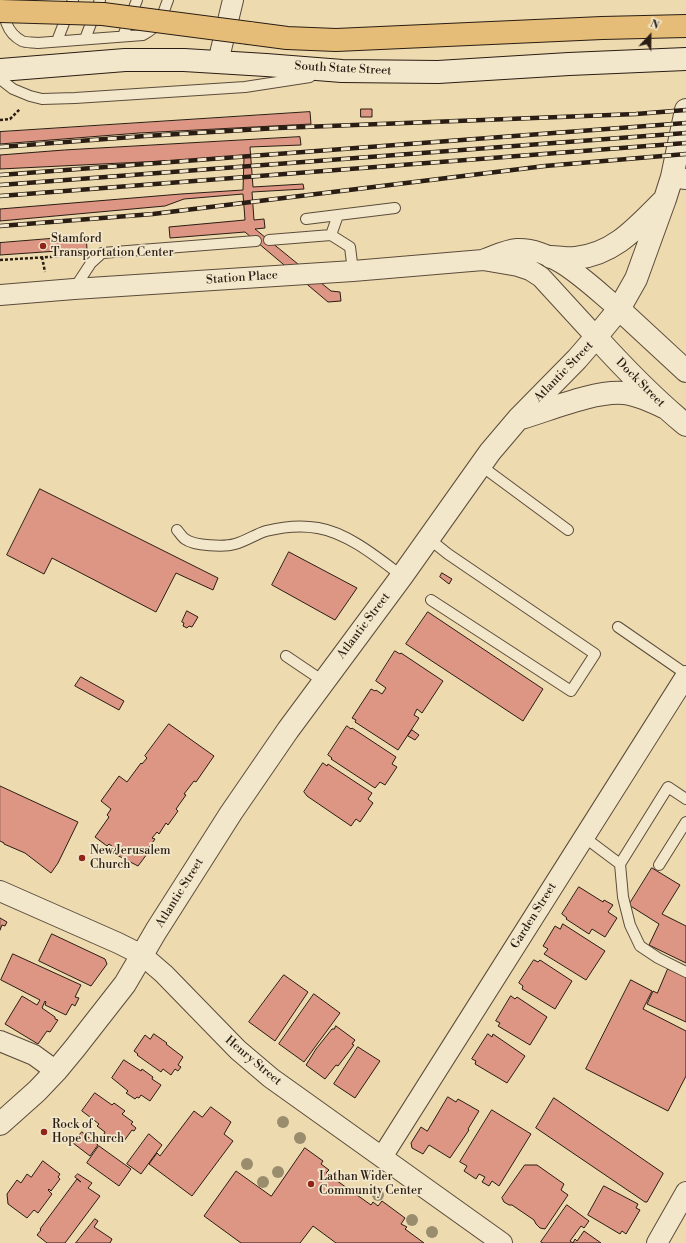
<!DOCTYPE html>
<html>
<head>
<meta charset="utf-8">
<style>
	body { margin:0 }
	#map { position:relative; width:686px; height:1243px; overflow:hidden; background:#eddaaf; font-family:"Libre Bodoni",serif }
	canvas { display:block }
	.north { position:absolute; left:630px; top:16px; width:40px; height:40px; -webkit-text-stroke:3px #f3e7cb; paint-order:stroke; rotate:22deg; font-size:11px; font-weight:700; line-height:16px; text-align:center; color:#2a1d13 }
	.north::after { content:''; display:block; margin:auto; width:14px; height:18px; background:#2a1d13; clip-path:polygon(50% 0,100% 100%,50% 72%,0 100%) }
</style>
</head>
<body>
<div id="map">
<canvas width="686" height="1243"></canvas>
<div class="north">N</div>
</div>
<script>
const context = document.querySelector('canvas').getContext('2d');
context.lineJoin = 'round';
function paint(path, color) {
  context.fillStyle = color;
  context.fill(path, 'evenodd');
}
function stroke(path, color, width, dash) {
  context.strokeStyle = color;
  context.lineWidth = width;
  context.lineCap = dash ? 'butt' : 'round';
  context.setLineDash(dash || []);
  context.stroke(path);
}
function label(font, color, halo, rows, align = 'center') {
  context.font = font + ' "Libre Bodoni",serif';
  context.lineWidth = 3.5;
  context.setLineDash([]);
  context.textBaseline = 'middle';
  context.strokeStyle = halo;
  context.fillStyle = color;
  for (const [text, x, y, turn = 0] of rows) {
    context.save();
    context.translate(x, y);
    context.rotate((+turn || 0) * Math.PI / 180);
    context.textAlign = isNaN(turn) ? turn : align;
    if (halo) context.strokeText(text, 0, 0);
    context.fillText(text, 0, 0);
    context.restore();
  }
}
const building = new Path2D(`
	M361 109H372V117H361Z
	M310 112 311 124 139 133 0 144V132Z
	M300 137 301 145 250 147 253 187 303 184 304 189 252 192 254 220 264 219 265 228 255 229 331 291 340 292 341 301 328 302 245 232 170 238 169 227 245 220 243 194 184 199 165 206 0 221V209L181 194 243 190 244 157 0 169V155L64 150Z
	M86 236 87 249 0 255V243Z
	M40 489 218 578 213 590 176 573 156 612 52 558 44 574 7 555Z
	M289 552 357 588 335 620 272 585Z
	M442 573 452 579 449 584 440 577Z
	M187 611 198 617 192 627 189 626 187 628 183 626 184 623 182 622Z
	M428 612 543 689 523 721 406 644Z
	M395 651 400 654 401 653 443 681 422 713 417 709 414 715 419 718 398 750 355 722 356 720 352 718 371 689 375 691 376 690 382 694 386 688 376 681Z
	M81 677 124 701 119 710 75 686Z
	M169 724 214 756 196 782 194 781 184 794 186 795 176 809 178 811 168 825 166 823 159 834 157 832 152 838 155 839 148 849 150 850 138 866 113 853 116 849 109 844 107 846 95 837 109 817 107 815 111 809 101 801 119 776 127 782 141 763 142 764 147 758 145 756Z
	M347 726 351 729 352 728 396 757 392 764 397 767 385 785 380 782 375 788 331 759 332 758 328 755Z
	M412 730 419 735 415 740 408 736Z
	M323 763 327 766 328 764 372 793 368 799 373 803 360 822 356 819 351 826 307 796 304 792Z
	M0 786 78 822 58 863 51 873 25 853 4 844V843L0 841Z
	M652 868 680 885 662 914 686 926V963L649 945 659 924 629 905Z
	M579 887 603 902 604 900 613 905 608 912 617 918 605 937 592 929 589 934 566 919 567 918 562 914Z
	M0 918 7 922 5 926 2 925 0 930Z
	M563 924 605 951 586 980 544 954 548 949 543 946 555 926 560 929Z
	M52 934 105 959 107 964 91 986 39 961Z
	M13 954 81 985 75 997 79 998 75 1006 72 1004 66 1015 45 1005 46 1002 45 1001 42 1008 55 1017V1019L58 1020 50 1032 47 1031 38 1044 5 1024 22 996 37 1005 40 1000 1 980Z
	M534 960 538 962 540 960 572 981 555 1009 522 989 523 986 519 983Z
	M668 969 686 977V1022L647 1004 653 991 657 993Z
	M284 975 308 992 275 1041 249 1022Z
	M631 980 652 991 643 1009 686 1031V1076L668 1111 586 1069Z
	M314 994 340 1013 304 1062 279 1044Z
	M511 996 515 999 517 997 547 1017 530 1045 498 1026 500 1023 496 1021Z
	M336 1026 355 1040 352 1044 354 1045 338 1066 336 1065 325 1079 306 1065 316 1049 332 1029H334Z
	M154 1034 167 1043 166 1044 183 1057 178 1065 181 1067 178 1071 175 1069 171 1075 163 1069 161 1072 137 1055 138 1054 134 1051 145 1035 150 1039Z
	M488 1034 492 1037 493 1034 525 1056 507 1083 475 1064 476 1061 472 1059Z
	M358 1047 380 1061 355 1098 334 1084Z
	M124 1060 141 1071 142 1069 153 1077 152 1079 161 1085 150 1101 141 1095 139 1098 137 1097 135 1099 126 1093 128 1091 112 1078Z
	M95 1093 112 1105 114 1103 125 1111 122 1114 133 1122 131 1124 136 1128 134 1131 132 1130 124 1141 116 1135 112 1140 104 1134 105 1132 97 1126 99 1124 82 1111Z
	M448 1097 456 1102 458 1099 479 1111 468 1129 469 1130 450 1158 429 1145 423 1154 412 1148 411 1143 421 1127 427 1131Z
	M554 1098 663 1173V1174L647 1202H645L536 1128Z
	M211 1107 231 1122 224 1134 233 1141 192 1196 149 1164 157 1153 160 1156 194 1111 202 1117Z
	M492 1110 531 1134 499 1186 492 1181 489 1186 482 1182 485 1177 479 1174 476 1179 464 1171 467 1166 460 1162Z
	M82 1132 98 1145 90 1156 73 1143Z
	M149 1134 162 1145 141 1174 127 1164Z
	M99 1146 131 1169 119 1186 87 1163Z
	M305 1148 323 1161 321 1164 329 1170 326 1173 371 1205 373 1202 378 1206 382 1201 405 1218 401 1224 407 1227 405 1229 424 1243H336L313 1226 300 1243H241L204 1216 236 1171 271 1196Z
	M43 1161 60 1174 58 1177 60 1179 51 1191 49 1189 48 1190 52 1194 38 1213 34 1210 27 1218 8 1204 7 1194 17 1180 21 1183 27 1174 31 1177Z
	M525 1165H537L564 1184 561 1190 568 1195 545 1229 540 1228 536 1224 534 1220 512 1205H509L504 1202 502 1198Z
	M78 1174 92 1183 88 1188 100 1196 65 1243H47L37 1235 41 1230 40 1229 77 1179 81 1182 75 1177Z
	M604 1186 638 1204 636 1208 640 1210 626 1234 622 1231 620 1234 588 1215Z
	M567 1205 589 1221 584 1228 581 1226 570 1241 573 1243 575 1239 577 1241 584 1231 601 1243H543L541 1242Z
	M95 1219 98 1221 94 1227 112 1239 110 1243H76Z`);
paint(building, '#dd9584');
stroke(building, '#2a1d13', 1);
const service = new Path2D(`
	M7 0C1 16 7 33 22 41 26 43 33 42 38 43L143 35C161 25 161 18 168 0
	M123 36 137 0
	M85 39 100 0
	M57 41 73 0
	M0 79 13 89 30 96 42 99 75 98 245 87 310 77
	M306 219 338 215
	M331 235 338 215 395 208
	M269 240 331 235 350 247 353 271
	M74 289 91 263 102 253 256 241
	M480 465 568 530
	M177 530C179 532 182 537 185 539 194 546 225 547 235 544 246 541 256 534 266 531 282 527 302 525 318 528 348 533 378 558 402 576
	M428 538 448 554 595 654 571 691 431 600
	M618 627 686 674
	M286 656 323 681
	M584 837 620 864 623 897 630 925 640 946 658 958 686 972
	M620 864 668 787 686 799
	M659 865 686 822`);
const minor = new Path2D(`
	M218 62 233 0
	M672 177 686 179
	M485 259C496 255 506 250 517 249 554 247 592 287 619 309
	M0 295 74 289 353 271 483 260 518 266 530 270 541 277 596 337
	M0 891 118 943 142 955 164 974 238 1050 271 1078 502 1243
	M0 1041 34 1055 56 1071
	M382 1157 686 676
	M657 1243 686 1192`);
const tertiary = new Path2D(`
	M551 257C559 257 568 259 576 258 614 254 636 228 662 202
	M619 309 686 371
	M596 337C625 369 653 398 686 425
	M521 418C549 410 593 391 623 393 637 394 651 401 664 407
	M0 1124 37 1091 56 1071 75 1048 125 984 156 931 231 813 288 730 402 576 490 452 518 419 577 359 596 337 619 309 636 279 665 199 672 177 686 110`);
const secondary = new Path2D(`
	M0 70 125 60H184L266 65 342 71 438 72 569 64 686 59`);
const motorway = new Path2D(`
	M249 33 287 38 336 40 602 28 686 26`);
stroke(service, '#5b4c3a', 12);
stroke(minor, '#5b4c3a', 22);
stroke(tertiary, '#5b4c3a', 24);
stroke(secondary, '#2a1d13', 24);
stroke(motorway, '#2a1d13', 24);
stroke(new Path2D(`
	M0 120 10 119 20 109
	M42 257 45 272
	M0 260 80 255`), '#2a1d13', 2.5, [3, 2]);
stroke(service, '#f3e7cb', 10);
stroke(minor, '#f3e7cb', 20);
stroke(tertiary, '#f3e7cb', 22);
stroke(secondary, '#f3e7cb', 22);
stroke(motorway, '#e6bd78', 22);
const rail = new Path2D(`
	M0 147 145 136 278 128 636 114 686 110
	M0 175 686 123
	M0 185 686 133
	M0 196 686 143
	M0 226 153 214 545 166 686 154`);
stroke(rail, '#2a1d13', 4.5);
stroke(rail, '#f3e7cb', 3, [9]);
const motorwayBridge = new Path2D(`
	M0 11 103 14 249 33`);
stroke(motorwayBridge, '#2a1d13', 24, []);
stroke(motorwayBridge, '#e6bd78', 22);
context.fillStyle = '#998d6d';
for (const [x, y] of [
	[283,1122],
	[300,1138],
	[247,1164],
	[278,1172],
	[263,1182],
	[378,1195],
	[412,1220],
	[432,1232]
]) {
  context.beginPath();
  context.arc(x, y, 6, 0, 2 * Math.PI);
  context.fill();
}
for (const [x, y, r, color] of [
	[43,246,4,"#8f2418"],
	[82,858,4,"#8f2418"],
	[44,1132,4,"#8f2418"],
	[311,1184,4,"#8f2418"]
]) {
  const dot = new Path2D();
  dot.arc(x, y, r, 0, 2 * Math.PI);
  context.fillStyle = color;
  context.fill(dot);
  stroke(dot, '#f3e7cb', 1.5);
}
label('12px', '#2a1d13', '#f3e7cb', [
	["South State Street",343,69,3],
	["Station Place",242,278,-4],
	["Atlantic Street",564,372,-46],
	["Dock Street",640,383,45],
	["Atlantic Street",364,626,-53],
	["Atlantic Street",180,893,-58],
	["Garden Street",534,916,-58],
	["Henry Street",253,1061,40]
]);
label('12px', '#2a1d13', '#f3e7cb', [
	["Stamford",51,239],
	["Transportation Center",51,253],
	["New Jerusalem",90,851],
	["Church",90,865],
	["Rock of",52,1125],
	["Hope Church",52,1139],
	["Lathan Wider",319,1177],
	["Community Center",319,1191]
], 'left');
</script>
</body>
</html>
